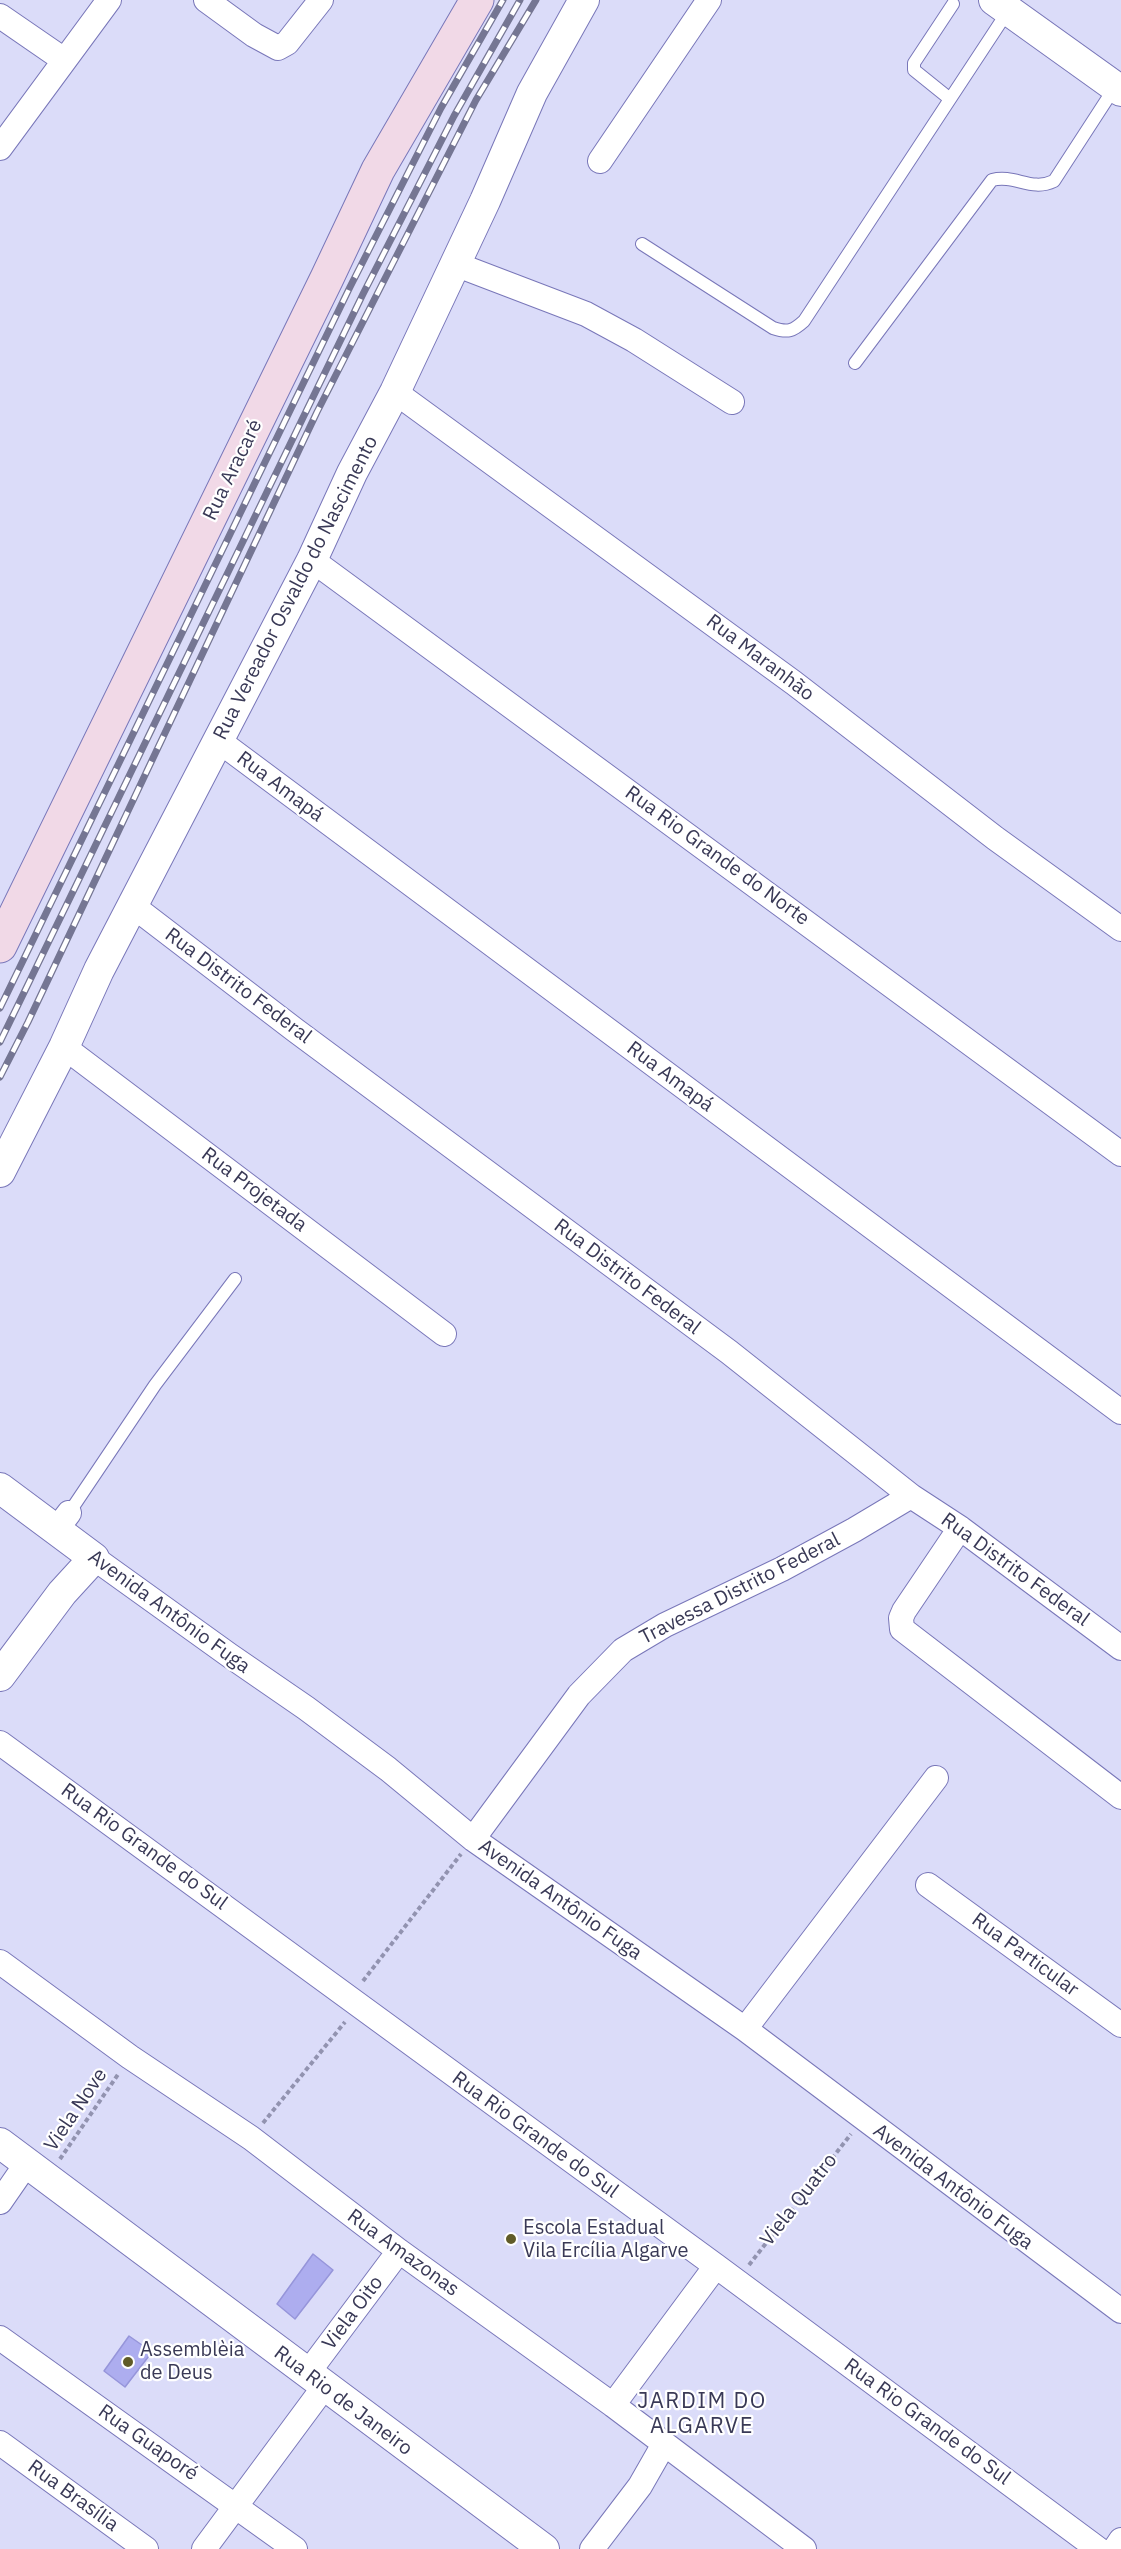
<!DOCTYPE html>
<html>
<head>
<meta charset="utf-8">
<style>
	body { margin:0 }
	canvas { display:block; background:#dbdcf9 }
</style>
</head>
<body>
<canvas width="1121" height="2549"></canvas>
<script>
const context = document.querySelector('canvas').getContext('2d');
context.lineJoin = 'round';
function paint(path, color) {
  context.fillStyle = color;
  context.fill(path, 'evenodd');
}
function stroke(path, color, width, dash) {
  context.strokeStyle = color;
  context.lineWidth = width;
  context.lineCap = dash ? 'butt' : 'round';
  context.setLineDash(dash || []);
  context.stroke(path);
}
function label(font, color, halo, rows, align = 'center') {
  context.font = font + ' "IBM Plex Sans",sans-serif';
  context.lineWidth = 4.5;
  context.setLineDash([]);
  context.textBaseline = 'middle';
  context.strokeStyle = halo;
  context.fillStyle = color;
  for (const [text, x, y, turn = 0] of rows) {
    context.save();
    context.translate(x, y);
    context.rotate((+turn || 0) * Math.PI / 180);
    context.textAlign = isNaN(turn) ? turn : align;
    if (halo) context.strokeText(text, 0, 0);
    context.fillText(text, 0, 0);
    context.restore();
  }
}
const building = new Path2D(`
	M313 2254 333 2270 295 2319 277 2304Z
	M129 2336 152 2352 125 2387 104 2371Z`);
paint(building, '#adadef');
stroke(building, '#9695da', 1.5);
const service = new Path2D(`
	M950 99 914 70V63L953 4
	M642 244 773 328C788 333 793 331 804 321L1008 11
	M855 363 992 180C1015 174 1031 192 1054 181L1115 87
	M69 1513 155 1385 235 1279`);
const minor = new Path2D(`
	M206 0 254 35 278 48 287 43 321 0
	M0 16 64 60
	M0 148 109 0
	M600 161 709 0
	M455 264 586 314 634 340 732 402
	M395 392 794 683 995 838 1121 929
	M312 560 1121 1154
	M219 741 1121 1412
	M133 906 295 1030 729 1352 911 1496 960 1528 1121 1648
	M64 1047 444 1334
	M960 1528 904 1611 901 1618 902 1629 1121 1797
	M56 1530 69 1513
	M94 1558 229 1655 306 1708 388 1769 473 1839 745 2029 1121 2311
	M0 1743 716 2266 1098 2549
	M473 1839 579 1695 623 1650 665 1625 782 1569 854 1530 911 1496
	M928 1885 1121 2025
	M0 1962 130 2057 251 2138 399 2251 613 2405 804 2549
	M745 2029 936 1778
	M0 2202 27 2163
	M0 2338 295 2549
	M307 2374 399 2251
	M613 2405 716 2266
	M0 2443 146 2549
	M204 2549 324 2387
	M592 2549 640 2486 664 2444
	M1115 2549 1121 2540`);
const tertiary = new Path2D(`
	M994 0 1121 91
	M0 1172 64 1047 99 970 312 560 352 473 395 392 485 201 532 93 584 0
	M0 1488 94 1558 62 1593 0 1676
	M0 2143 544 2549`);
const secondary = new Path2D(`
	M0 946 327 278 378 170 477 0`);
stroke(service, '#7977b9', 14);
stroke(minor, '#7977b9', 26);
stroke(tertiary, '#7977b9', 32);
stroke(secondary, '#7977b9', 35);
stroke(new Path2D(`
	M363 1981 461 1854
	M263 2123 345 2022
	M60 2159 119 2073
	M749 2265 851 2134`), '#9293b0', 4, [4.5, 3]);
stroke(service, '#fff', 12);
stroke(minor, '#fff', 24);
stroke(tertiary, '#fff', 30);
stroke(secondary, '#f1d9e7', 33);
const rail = new Path2D(`
	M0 1008 350 287 441 108 503 0
	M0 1042 363 294 454 116 520 0
	M0 1077 28 1022 317 412 476 100 536 0`);
stroke(rail, '#757693', 7);
stroke(rail, '#fff', 4.5, [14]);
for (const [x, y, r, color] of [
	[511,2239,6,"#605b28"],
	[128,2362,6,"#605b28"]
]) {
  const dot = new Path2D();
  dot.arc(x, y, r, 0, 2 * Math.PI);
  context.fillStyle = color;
  context.fill(dot);
  stroke(dot, '#fff', 2);
}
label('20px', '#393956', '#fff', [
	["Rua Aracaré",233,470,-64],
	["Rua Vereador Osvaldo do Nascimento",296,588,-63],
	["Rua Maranhão",760,658,37],
	["Rua Amapá",280,787,37],
	["Rua Rio Grande do Norte",717,856,36],
	["Rua Distrito Federal",238,986,37],
	["Rua Amapá",670,1077,37],
	["Rua Projetada",254,1190,37],
	["Rua Distrito Federal",627,1277,37],
	["Rua Distrito Federal",1015,1570,36],
	["Travessa Distrito Federal",740,1589,-27],
	["Avenida Antônio Fuga",169,1612,36],
	["Rua Rio Grande do Sul",144,1847,36],
	["Avenida Antônio Fuga",560,1900,35],
	["Rua Particular",1025,1955,36],
	["Viela Nove",76,2110,-56],
	["Rua Rio Grande do Sul",535,2135,36],
	["Avenida Antônio Fuga",953,2187,37],
	["Viela Quatro",799,2200,-52],
	["Rua Amazonas",403,2253,36],
	["Viela Oito",353,2313,-53],
	["Rua Rio de Janeiro",343,2401,37],
	["Rua Rio Grande do Sul",927,2422,36],
	["Rua Guaporé",148,2443,35],
	["Rua Brasília",73,2496,36]
]);
label('20px', '#393956', '#fff', [
	["Escola Estadual",523,2228],
	["Vila Ercília Algarve",523,2251],
	["Assemblèia",140,2350],
	["de Deus",140,2373]
], 'left');
context.letterSpacing = '1.5px';
label('22px', '#393956', '#fff', [
	["JARDIM DO",702,2402],
	["ALGARVE",702,2427]
]);
context.letterSpacing = '0px';
</script>
</body>
</html>
